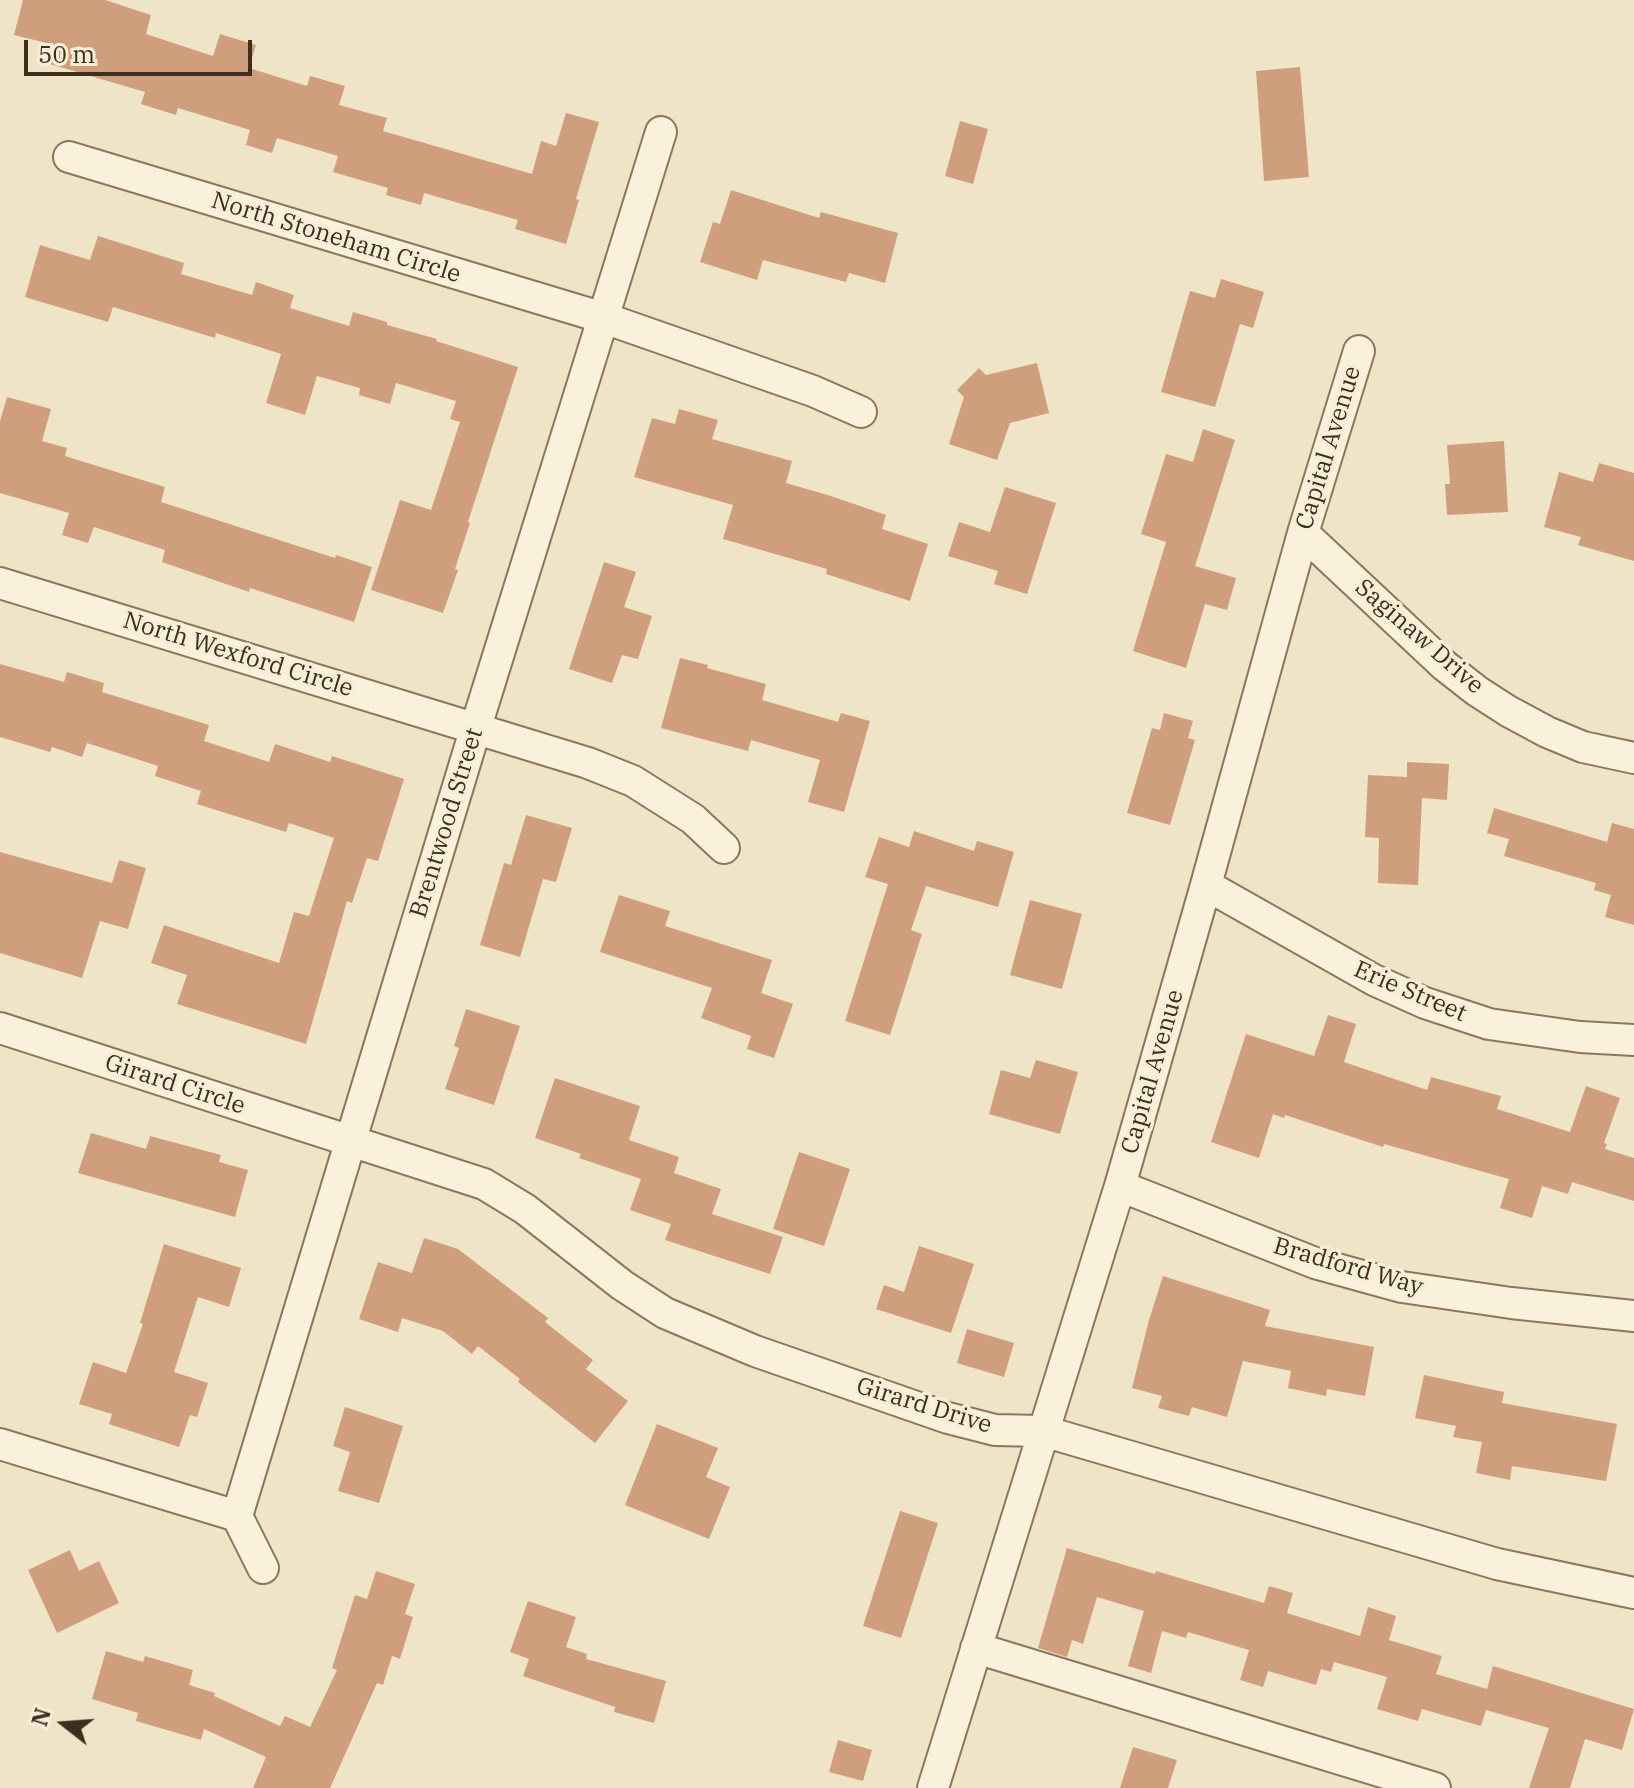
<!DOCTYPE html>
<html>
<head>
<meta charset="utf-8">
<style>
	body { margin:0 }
	#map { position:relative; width:1634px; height:1788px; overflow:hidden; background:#f0e4c8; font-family:"IBM Plex Serif",serif }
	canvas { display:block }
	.north { position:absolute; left:24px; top:1684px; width:80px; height:80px; -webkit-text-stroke:6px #f7eed8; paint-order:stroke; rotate:287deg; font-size:22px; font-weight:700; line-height:32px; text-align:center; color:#3d2e20 }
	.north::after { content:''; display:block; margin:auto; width:28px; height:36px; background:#3d2e20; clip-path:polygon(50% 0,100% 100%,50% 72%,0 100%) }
	.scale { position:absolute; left:24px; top:40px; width:228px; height:36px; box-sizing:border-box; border:4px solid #3d2e20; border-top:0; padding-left:10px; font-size:24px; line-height:28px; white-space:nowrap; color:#3d2e20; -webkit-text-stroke:6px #f7eed8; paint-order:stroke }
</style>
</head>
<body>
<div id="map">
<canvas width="1634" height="1788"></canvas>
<div class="north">N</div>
<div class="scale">50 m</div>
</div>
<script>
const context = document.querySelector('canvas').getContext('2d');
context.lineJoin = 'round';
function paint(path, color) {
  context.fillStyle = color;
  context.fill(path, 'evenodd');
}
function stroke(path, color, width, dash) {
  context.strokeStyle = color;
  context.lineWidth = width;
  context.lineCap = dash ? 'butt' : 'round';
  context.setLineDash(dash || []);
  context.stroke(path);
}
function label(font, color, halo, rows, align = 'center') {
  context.font = font + ' "IBM Plex Serif",serif';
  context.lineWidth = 7;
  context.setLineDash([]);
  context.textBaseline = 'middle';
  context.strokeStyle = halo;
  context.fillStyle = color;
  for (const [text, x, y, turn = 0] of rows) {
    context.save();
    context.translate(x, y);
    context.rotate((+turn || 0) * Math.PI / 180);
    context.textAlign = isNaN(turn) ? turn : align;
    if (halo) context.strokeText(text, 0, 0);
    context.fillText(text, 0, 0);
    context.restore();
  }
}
paint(new Path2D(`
	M23 0H105L151 15 146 34 213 56 220 34 256 45 249 68 307 86 310 76 345 86 339 105 387 118 383 131 532 174 541 141 556 146 566 113 599 122 576 199 579 200 566 244 515 229 518 220 424 193 421 205 386 195 388 188 333 172 338 156 277 138 272 153 246 145 250 130 178 108 176 115 141 104 145 92 50 64 55 45 14 35Z
	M1300 67 1309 177 1264 181 1256 71Z
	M960 121 988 129 973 184 945 176Z
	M731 190 819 218 821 212 898 233 885 283 849 273 846 282 763 260 757 280 700 262 713 222 720 224Z
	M98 236 184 263 181 274 252 295 256 282 294 295 290 308 349 326 353 312 387 322V325L437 339 436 341 518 367 468 522 470 523 455 569 458 570 443 613 371 590 400 500 431 510 460 422 450 419 456 401 396 383 390 404 359 395 360 388 317 376 305 415 266 403 281 354 216 333 215 338 113 307 108 322 25 297 40 245 90 260Z
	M1221 279 1264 292 1253 328 1240 324 1215 407 1161 392 1190 291 1215 298Z
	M1037 363 1049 413 1010 423 997 460 949 444 964 397 957 390 979 368 986 375Z
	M7 397 51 409 42 441 67 448 65 456 165 487 161 502 335 558 336 555 372 567 354 622 250 588 249 592 162 562 165 550 94 527 88 543 62 535 69 513 0 493V421Z
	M679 409 718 420 712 439 792 461 786 483 831 496 886 515 882 529 928 544 910 601 826 574 827 569 723 539 733 505 634 477 652 418 675 424Z
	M1203 429 1235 440 1195 566 1236 578 1227 610 1205 604 1186 668 1133 651 1166 542 1141 534 1166 454 1193 462Z
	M1504 441 1508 512 1447 515 1445 484H1450L1447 445Z
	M1599 463 1634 473V561L1578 545 1581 537 1544 527 1559 472 1593 482Z
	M1005 487 1056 503 1027 594 994 584 998 571 948 556 959 522 990 532Z
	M604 562 636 572 624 607 652 616 638 659 622 655 612 683 569 669Z
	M680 658 708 665 707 668 766 684 762 700 838 722 841 713 870 721 844 812 808 802 820 760 751 740 748 751 661 728Z
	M0 664 64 682 67 672 104 683 102 692 209 725 204 741 269 762 275 744 330 762 332 756 404 779 378 861 367 858 352 903 347 901 306 1044 177 1004 187 975 151 963 164 925 279 963 294 912 309 916 334 838 289 823 286 832 197 804 201 791 155 776 158 766 87 743 82 757 52 747 50 752 0 737Z
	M1164 713 1193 721 1188 738 1195 740 1170 825 1127 813 1152 728 1160 730Z
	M1407 762 1449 764 1447 800 1422 798 1418 885 1378 883 1379 838 1365 837 1368 775 1407 777Z
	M1494 808 1607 842 1612 823 1634 829V925L1605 917 1611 895 1594 890 1596 883 1504 856 1509 839 1487 833Z
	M526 815 572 828 556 882 543 879 520 957 480 945 504 863 511 865Z
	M914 831 974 851 977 841 1014 852 998 907 926 886 911 930 922 934 890 1035 845 1021 888 884 865 877 879 837 909 847Z
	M0 852 112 883 119 860 146 868 128 929 100 921 82 978 0 953Z
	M619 895 670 911 665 926 772 960 761 993 793 1004 774 1058 747 1049 751 1036 701 1018 712 988 600 952Z
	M1030 900 1082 914 1062 989 1010 975Z
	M466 1009 520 1026 494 1105 445 1089 459 1048 454 1046Z
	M1328 1015 1356 1024 1344 1062 1427 1090 1431 1077 1501 1096 1497 1109 1570 1132 1586 1086 1620 1098 1604 1143 1607 1144 1605 1149 1634 1158V1201L1572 1182 1568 1194 1542 1186 1532 1218 1500 1208 1509 1179 1384 1144 1383 1147 1285 1115 1284 1118 1273 1114 1259 1158 1211 1142 1246 1034 1314 1056Z
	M1036 1060 1078 1072 1060 1134 989 1114 1001 1070 1030 1078Z
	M555 1078 640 1106 629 1140 679 1157 674 1173 721 1189 712 1214 783 1237 770 1274 665 1240 671 1224 630 1210 641 1179 579 1158 581 1154 535 1138Z
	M91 1133 146 1149 150 1136 221 1155 219 1162 248 1170 235 1217 78 1173Z
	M799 1152 850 1169 824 1246 773 1229Z
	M424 1238 458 1249 548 1318 545 1322 593 1360 586 1369 628 1401 595 1443 518 1382 520 1379 478 1346 472 1354 443 1331 402 1318 398 1332 359 1319 378 1262 412 1273Z
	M164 1244 241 1268 229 1307 198 1297 174 1372 208 1383 197 1417 190 1415 179 1447 109 1424 112 1414 79 1404 93 1362 126 1373 143 1324 140 1323Z
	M919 1246 974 1264 951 1333 876 1309 884 1285 904 1292Z
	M1163 1276 1270 1310 1265 1326 1374 1347 1365 1396 1327 1389 1326 1396 1288 1388 1291 1371 1243 1361 1227 1417 1192 1407 1189 1416 1158 1408 1162 1396 1132 1388 1149 1320Z
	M967 1329 1014 1343 1004 1377 957 1363Z
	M1424 1375 1504 1392 1502 1403 1617 1424 1606 1481 1512 1466 1510 1480 1476 1473 1482 1442 1453 1437 1456 1426 1415 1418Z
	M345 1407 403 1426 379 1503 338 1491 350 1452 333 1446Z
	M657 1424 718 1448 706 1477 730 1487 709 1539 625 1505Z
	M900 1511 938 1523 901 1638 863 1626Z
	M1067 1548 1155 1574 1156 1571 1264 1603 1269 1586 1293 1593 1287 1613 1360 1636 1368 1607 1396 1616 1389 1640 1442 1656 1436 1674 1487 1689 1493 1666 1634 1709 1622 1750 1585 1739 1570 1788H1529L1549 1728 1486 1710 1481 1726 1422 1709 1418 1721 1377 1709 1387 1677 1334 1662 1331 1672 1321 1669 1316 1685 1268 1671 1263 1687 1240 1680 1249 1650 1188 1632 1186 1638 1162 1631 1151 1673 1128 1666 1144 1611 1097 1597 1083 1644 1072 1640 1067 1657 1038 1648Z
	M70 1550 79 1571 99 1561 119 1603 57 1633 28 1570Z
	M376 1571 415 1584 405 1614 413 1617 400 1659 392 1656 383 1685 377 1683 330 1788H253L266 1757 204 1729 201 1740 136 1721 138 1713 92 1699 106 1651 143 1662 145 1656 193 1670 189 1685 215 1693 214 1696 280 1726 285 1716 310 1727 337 1670 332 1668 355 1595 367 1599Z
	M528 1601 576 1617 566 1647 587 1654 586 1659 666 1681 654 1723 614 1712 615 1707 523 1676 529 1659 510 1652Z
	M838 1740 872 1750 863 1781 829 1772Z
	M1133 1747 1177 1760 1168 1788H1120Z`), '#cf9f7d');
const street = new Path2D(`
	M69 157 604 318 813 391 861 412
	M1303 533 1445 666 1477 691 1508 711 1547 732 1583 747 1634 758
	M0 583 588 763 633 781 693 819 724 848
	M1206 885 1374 980 1425 1003 1489 1024 1580 1037 1634 1040
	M0 1028 484 1184 525 1209 622 1285 665 1313 755 1351 948 1418 995 1430 1043 1431 1497 1564 1634 1593
	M1120 1186 1315 1263 1402 1287 1511 1303 1634 1316
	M0 1444 237 1516 263 1568
	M237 1516 476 727 661 132
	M976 1648 1435 1788
	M933 1788 1120 1186 1206 885 1303 533 1359 351`);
stroke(street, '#8d765c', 34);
stroke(street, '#faf1dc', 30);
label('24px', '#3d2e20', '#f7eed8', [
	["North Stoneham Circle",336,238,17],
	["Capital Avenue",1329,448,-73],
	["Saginaw Drive",1419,637,41],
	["North Wexford Circle",238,655,17],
	["Brentwood Street",447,823,-73],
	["Erie Street",1410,992,23],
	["Capital Avenue",1153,1072,-74],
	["Girard Circle",175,1085,18],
	["Bradford Way",1348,1267,16],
	["Girard Drive",924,1406,17]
]);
</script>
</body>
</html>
